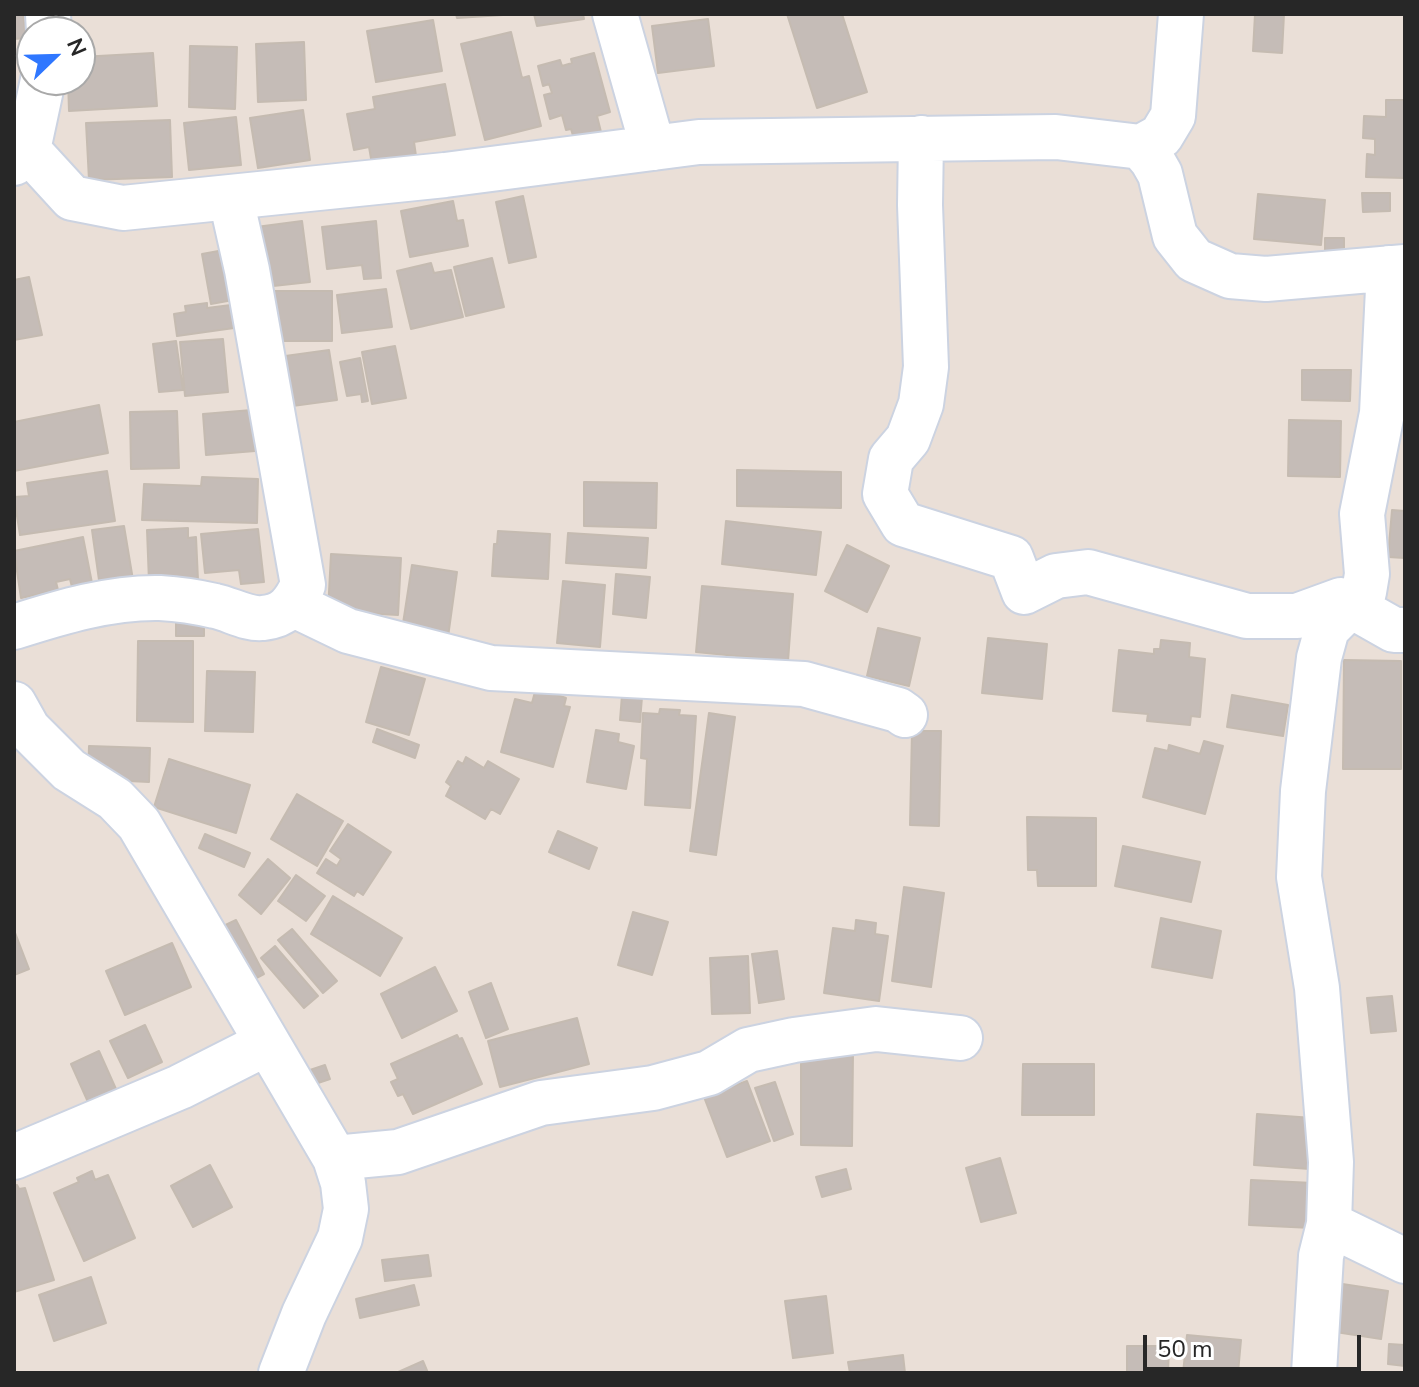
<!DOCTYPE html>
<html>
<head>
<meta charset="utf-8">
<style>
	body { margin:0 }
	#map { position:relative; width:1419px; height:1387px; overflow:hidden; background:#eadfd7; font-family:"Nunito Sans",sans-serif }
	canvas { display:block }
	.frame { position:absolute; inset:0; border:16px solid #272727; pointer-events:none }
	.north { position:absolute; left:16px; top:16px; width:80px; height:80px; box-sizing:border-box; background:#fff; border:2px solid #a9a9a9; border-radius:50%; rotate:67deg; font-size:22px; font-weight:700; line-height:32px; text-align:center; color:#272727 }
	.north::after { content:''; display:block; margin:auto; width:28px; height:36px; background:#2f77ff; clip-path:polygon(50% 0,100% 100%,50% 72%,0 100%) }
	.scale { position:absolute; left:1143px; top:1335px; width:218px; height:36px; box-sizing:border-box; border:4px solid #272727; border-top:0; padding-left:10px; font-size:24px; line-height:28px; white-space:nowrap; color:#272727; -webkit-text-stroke:6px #fff; paint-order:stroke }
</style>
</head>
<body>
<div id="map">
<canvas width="1419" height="1387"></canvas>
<div class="frame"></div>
<div class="north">N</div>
<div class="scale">50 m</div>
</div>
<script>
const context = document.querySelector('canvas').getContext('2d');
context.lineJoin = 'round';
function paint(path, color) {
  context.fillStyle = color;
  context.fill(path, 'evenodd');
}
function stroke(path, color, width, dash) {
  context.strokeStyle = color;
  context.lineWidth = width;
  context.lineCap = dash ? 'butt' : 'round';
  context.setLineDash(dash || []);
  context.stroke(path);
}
const building = new Path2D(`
	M14 14H23L26 38 14 39Z
	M456 14H503V15L457 18Z
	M534 14H583L584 19 537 26Z
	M787 14H842L867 92 817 108Z
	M1255 14H1284L1282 53 1253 51Z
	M708 19 714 66 658 73 652 26Z
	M433 20 442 71 376 82 367 31Z
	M511 32 522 78 529 76 541 126 485 140 461 44Z
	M304 42 306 100 258 102 256 44Z
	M190 46 237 47 235 109 189 107Z
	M153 53 157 106 69 111 68 80H80V57Z
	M594 53 610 112 597 116 601 132 574 139 571 129 566 130 562 115 550 119 544 95 552 93 549 84 543 86 538 66 560 60 562 66 572 63 571 59Z
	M445 84 455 135 414 142 416 156 372 164 369 147 354 150 347 114 375 109 373 97Z
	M1386 100H1405V178L1366 177 1367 154 1375 155V139L1363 138 1364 116 1386 117Z
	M303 110 310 160 258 168 250 118Z
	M236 117 241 165 189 170 184 123Z
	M170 120 172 177 89 180 86 123Z
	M1362 193H1390V211L1363 212Z
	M1258 194 1325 200 1321 245 1254 239Z
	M523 196 536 257 509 263 496 202Z
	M453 201 457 221 463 220 468 246 410 257 401 211Z
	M302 221 310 282 264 287 256 227Z
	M376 221 381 278 364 279 362 265 327 269 322 227Z
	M1325 238H1344V257H1325Z
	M224 250 233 300 211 304 202 254Z
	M492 258 504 307 466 316 454 267Z
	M431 263 434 273 451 270 463 317 411 329 397 271Z
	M29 277 42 335 14 340V280Z
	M386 289 392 327 342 333 337 295Z
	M260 291H332V341H277V311H260Z
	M207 303V308L231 305 234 328 177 336 174 314 186 312 185 306Z
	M223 339 228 392 185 396 180 342Z
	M176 341 183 390 159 392 153 344Z
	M395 346 406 398 372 404 362 352Z
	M329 350 337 400 285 407 278 357Z
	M360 358 368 401 362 402 361 394 347 396 340 362Z
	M1302 370H1351L1350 401 1302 400Z
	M99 405 108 453 14 471V422Z
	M252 410 255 451 206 455 203 414Z
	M177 411 179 468 131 469 130 412Z
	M1289 420 1341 421 1340 477 1288 476Z
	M737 470 841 472V508L737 506Z
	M107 471 115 521 20 535 14 497 29 496 27 483Z
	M202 477 258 479 257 523 142 520 144 484 201 486Z
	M584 482 657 483 656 528 584 526Z
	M1392 510 1405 511V558L1388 557Z
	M726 521 821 532 816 575 722 564Z
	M124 526 134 586 108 590 106 579 99 580 92 530Z
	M188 528V538L196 537 198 580 149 582 147 530Z
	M258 529 264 582 241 584 239 570 205 573 201 534Z
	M498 531 550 534 548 579 492 576 494 544H497Z
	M568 533 648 538 646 568 566 563Z
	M83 537 92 583 72 587 70 579 56 582 58 590 21 598 14 551Z
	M847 545 889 566 867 612 825 591Z
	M331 554 401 558 398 615 328 611Z
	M412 565 457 572 448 637 402 630Z
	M616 574 650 577 646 618 613 614Z
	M563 581 605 585 600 647 557 643Z
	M702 586 793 594 788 661 696 652Z
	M176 617H204V636H176Z
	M878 628 920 638 909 686 867 676Z
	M988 638 1047 644 1042 699 982 693Z
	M1161 640 1190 643 1189 657 1205 659 1200 717 1191 716 1190 725 1147 721 1148 714 1113 711 1119 650 1154 654V649H1160Z
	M138 641H193V722L137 721Z
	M1344 660 1401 661V769H1343Z
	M381 667 425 679 409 735 366 722Z
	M207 671 255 672 253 732 205 731Z
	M536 688 566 698 564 706 570 707 553 767 501 752 515 699 532 703Z
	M622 695 642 697 640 722 620 720Z
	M1232 695 1288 705 1283 736 1227 727Z
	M660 709 680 710 679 715 696 716 690 808 645 805 647 759 641 758 643 713 659 714Z
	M709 713 735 717 716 855 690 851Z
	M377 729 419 745 415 758 373 742Z
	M596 730 619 734 618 742 634 746 626 789 587 782Z
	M912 731H941L939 826 910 825Z
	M1204 741 1223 746 1205 814 1143 797 1155 748 1168 751 1169 745 1200 754Z
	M89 746 150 748 149 782 88 779Z
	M466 757 484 768 488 761 519 779 500 814 491 809 485 819 446 796 451 786 446 782 458 761 463 764Z
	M169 759 250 785 236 833 154 807Z
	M297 794 343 821 317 866 271 839Z
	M1027 817 1096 818V886H1038L1037 870H1028Z
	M348 824 391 852 363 895 357 891 354 896 317 873 326 859 337 866 341 859 330 851Z
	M558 831 597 848 589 869 549 852Z
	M205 834 250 853 244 867 199 848Z
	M1123 846 1200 862 1191 902 1115 886Z
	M268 859 290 878 261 914 239 895Z
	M296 875 325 896 306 921 278 901Z
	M904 887 944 893 931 987 892 981Z
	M333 896 402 938 380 976 311 934Z
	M633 912 668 922 652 975 618 965Z
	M1161 918 1221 931 1212 978 1152 967Z
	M236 920 264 974 243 985 215 930Z
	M856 920 876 923 875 934 888 936 879 1001 824 993 833 928 855 931Z
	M292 929 337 981 323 993 278 940Z
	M14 930 29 969 14 975Z
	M172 943 191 987 125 1015 106 971Z
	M275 946 318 996 304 1008 261 958Z
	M777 951 784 999 759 1003 752 954Z
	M748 956 750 1013 712 1014 710 958Z
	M435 967 457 1011 402 1038 381 994Z
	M491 983 508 1029 486 1038 469 992Z
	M1392 996 1396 1031 1371 1033 1367 998Z
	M577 1018 589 1064 500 1087 488 1041Z
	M145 1025 162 1062 128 1078 110 1041Z
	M457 1035 459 1039 462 1038 482 1084 413 1114 403 1094 398 1096 391 1082 398 1079 391 1064Z
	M99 1051 120 1098 92 1111 71 1064Z
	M801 1052H853L852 1146 801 1145Z
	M1023 1064H1094V1115H1022Z
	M325 1065 330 1079 312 1085 307 1071Z
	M747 1081 770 1141 727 1157 704 1097Z
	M775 1082 793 1134 774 1141 755 1088Z
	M1257 1114 1313 1118 1310 1169 1254 1165Z
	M1000 1158 1016 1213 981 1222 966 1168Z
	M210 1165 232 1207 193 1227 171 1186Z
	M846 1169 851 1189 822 1197 816 1177Z
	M92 1171 95 1180 108 1175 135 1238 84 1261 54 1193 79 1182 77 1178Z
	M1251 1180 1313 1183 1312 1228 1249 1225Z
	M17 1185 19 1189 25 1188 54 1280 14 1292V1186Z
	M428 1255 431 1276 385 1281 382 1260Z
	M91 1277 106 1323 54 1341 39 1295Z
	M1336 1283 1388 1291 1381 1339 1329 1331Z
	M414 1285 419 1305 360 1318 356 1299Z
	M826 1296 833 1353 793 1358 785 1301Z
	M1187 1335 1241 1340 1238 1373H1183Z
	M1389 1344 1405 1345V1366L1388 1364Z
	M1127 1346H1169L1168 1373H1127Z
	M903 1355 905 1373H850L848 1362Z
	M423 1361 428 1373H396Z`);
paint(building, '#c5bcb7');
stroke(building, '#c5bbb1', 2);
const minor = new Path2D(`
	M48 14 49 32
	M615 14 653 148
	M921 138 920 205 926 367 921 404 908 439 891 459 885 494 903 524 1011 558 1024 592 1056 576 1088 572 1247 616H1297L1341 600 1394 630H1405
	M1141 147 1152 160 1160 174 1175 236 1194 260 1230 276 1266 279 1405 267
	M28 150 72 198 123 208 445 175 699 142 1056 137 1141 147 1161 136 1173 116 1181 14
	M14 163 28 150 43 80
	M294 605 348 631 491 668 804 684 898 710 905 715
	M14 627C61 612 110 597 160 598 178 599 198 602 215 606 230 609 248 620 263 618 285 616 294 604 303 585L247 270 231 199
	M14 704 28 729 69 770 115 799 139 824 335 1158 343 1183 346 1209 340 1238 304 1314 281 1373
	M14 1157 180 1087 265 1044
	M335 1158 398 1152 541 1103 653 1088 709 1073 748 1050 794 1040 876 1029 960 1038
	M1329 1224 1405 1261
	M1314 1373 1321 1256 1329 1224 1331 1162 1317 988 1299 877 1303 791 1319 658 1327 629 1364 592 1367 574 1362 514 1382 413 1389 268`);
stroke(minor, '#ccd3e1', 48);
stroke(minor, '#fff', 44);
</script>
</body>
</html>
